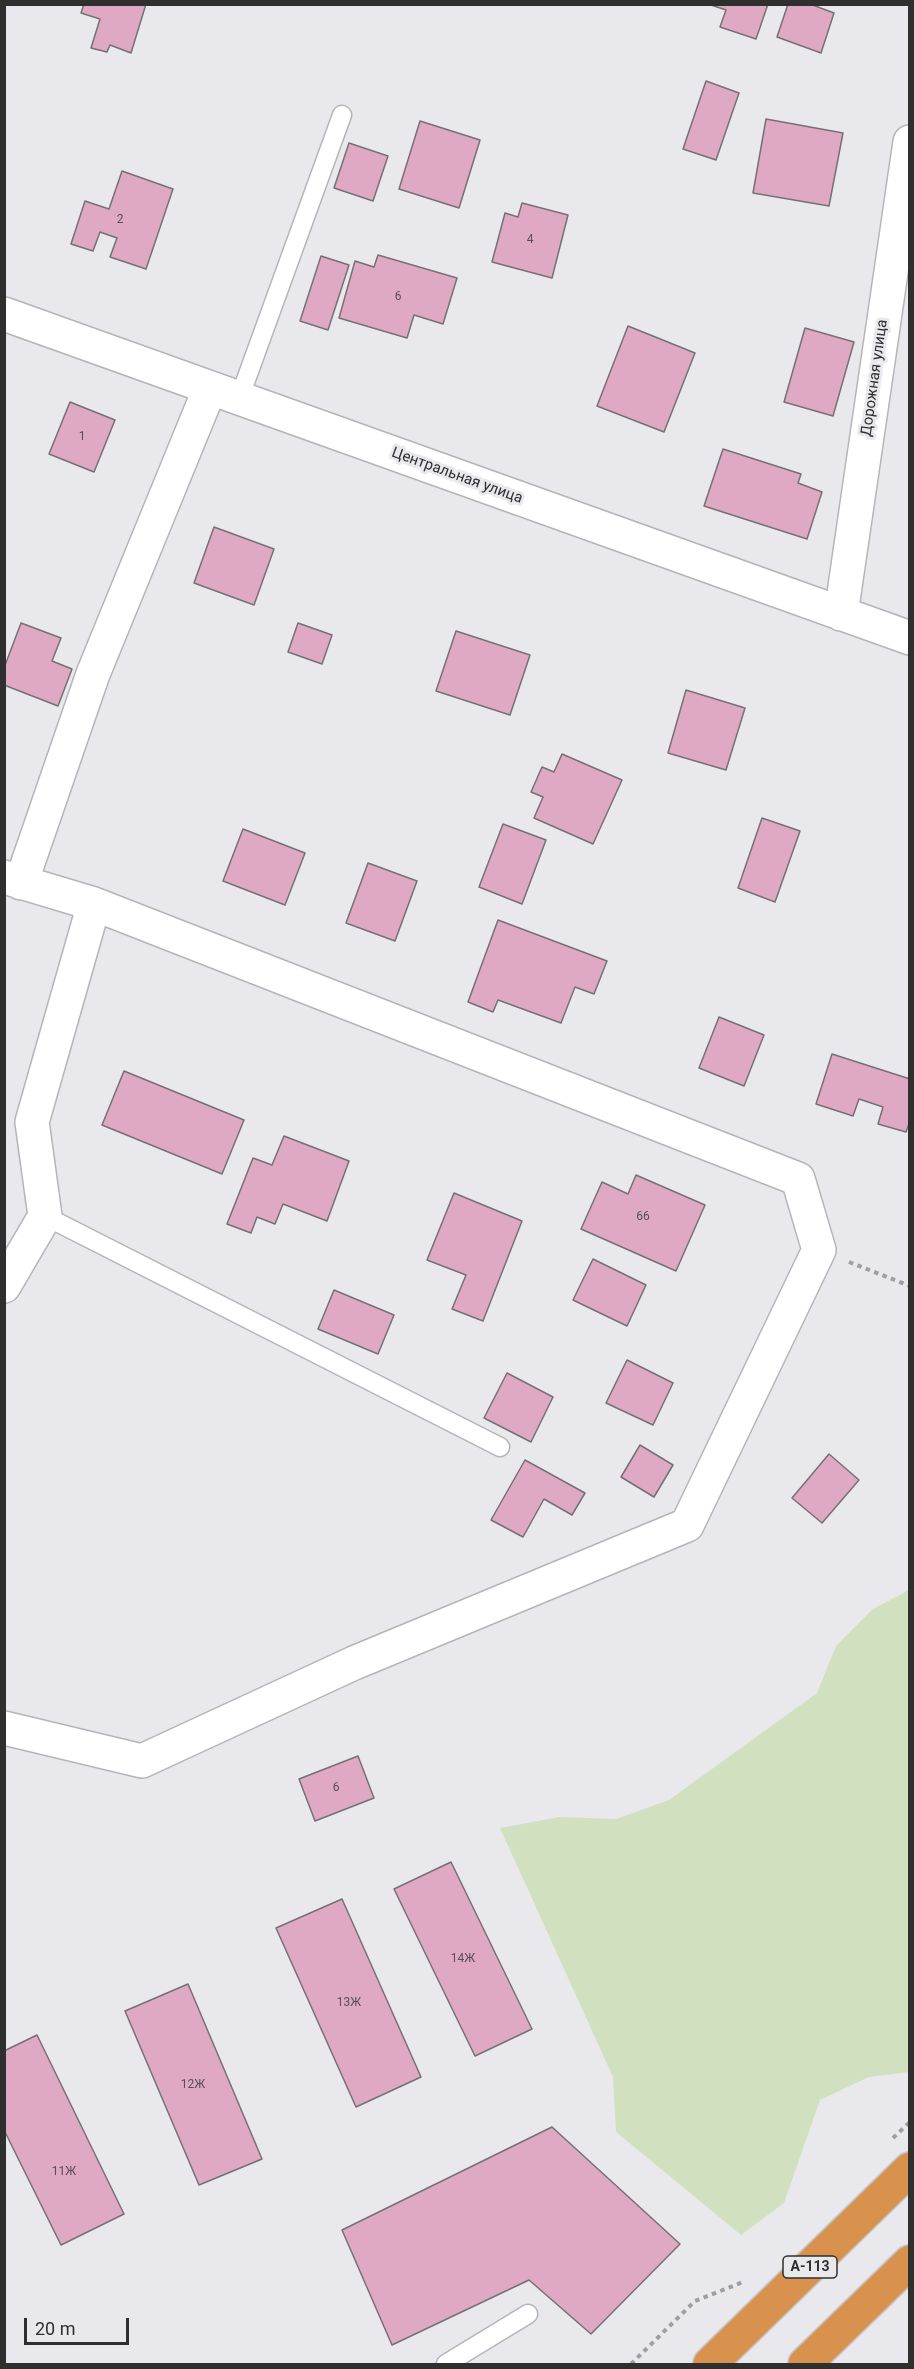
<!DOCTYPE html>
<html>
<head>
<meta charset="utf-8">
<style>
	body { margin:0 }
	#map { position:relative; width:914px; height:2369px; overflow:hidden; background:#e9e9ed; font-family:Roboto,sans-serif }
	canvas { display:block }
	.frame { position:absolute; inset:0; border:6px solid #2f2f30; pointer-events:none }
	.scale { position:absolute; left:24px; top:2318px; width:105px; height:27px; box-sizing:border-box; border:3px solid #2f2f30; border-top:0; padding-left:8px; font-size:18px; line-height:21px; white-space:nowrap; color:#2f2f30; -webkit-text-stroke:4px #e9e9ed; paint-order:stroke }
</style>
</head>
<body>
<div id="map">
<canvas width="914" height="2369"></canvas>
<div class="frame"></div>
<div class="scale">20 m</div>
</div>
<script>
const context = document.querySelector('canvas').getContext('2d');
context.lineJoin = 'round';
function paint(path, color) {
  context.fillStyle = color;
  context.fill(path, 'evenodd');
}
function stroke(path, color, width, dash) {
  context.strokeStyle = color;
  context.lineWidth = width;
  context.lineCap = dash ? 'butt' : 'round';
  context.setLineDash(dash || []);
  context.stroke(path);
}
function label(font, color, halo, rows, align = 'center') {
  context.font = font + ' Roboto,sans-serif';
  context.lineWidth = 6;
  context.setLineDash([]);
  context.textBaseline = 'middle';
  context.strokeStyle = halo;
  context.fillStyle = color;
  for (const [text, x, y, turn = 0] of rows) {
    context.save();
    context.translate(x, y);
    context.rotate((+turn || 0) * Math.PI / 180);
    context.textAlign = isNaN(turn) ? turn : align;
    if (halo) context.strokeText(text, 0, 0);
    context.fillText(text, 0, 0);
    context.restore();
  }
}
paint(new Path2D(`
	M909 1590V2072L869 2077 820 2100 784 2203 741 2235 616 2132 613 2077 500 1828 560 1817 616 1819 669 1800 817 1693 836 1646 873 1609Z`), '#d1e1bf');
const building = new Path2D(`
	M84 4H146L131 53 110 45 107 52 91 48 100 19 81 13Z
	M768 4 756 39 720 27 726 10 711 5Z
	M788 4H810L834 13 821 53 777 37Z
	M706 81 739 93 716 160 683 149Z
	M766 119 843 133 829 206 753 193Z
	M420 121 480 140 459 208 399 189Z
	M349 143 388 156 373 201 334 188Z
	M122 171 173 189 146 269 110 257 117 238 100 232 93 251 71 244 85 201 109 209Z
	M522 203 568 215 552 278 492 262 505 213 518 217Z
	M378 255 457 278 443 324 414 315 407 338 339 318 355 261 374 267Z
	M321 256 349 265 328 330 300 321Z
	M628 326 695 353 664 432 597 406Z
	M805 328 854 342 833 416 784 402Z
	M70 402 115 420 94 472 49 454Z
	M723 449 801 474 798 483 822 492 807 539 704 506Z
	M214 527 274 549 254 605 194 583Z
	M21 623 61 638 52 661 72 669 58 706 4 685V668Z
	M298 623 332 635 322 664 288 652Z
	M456 631 530 655 510 715 436 691Z
	M686 690 745 708 726 770 668 753Z
	M562 754 622 780 593 844 534 818 543 797 531 792 542 767 554 772Z
	M762 818 800 831 775 902 738 888Z
	M503 824 546 840 522 904 479 887Z
	M243 829 305 853 285 905 223 881Z
	M368 863 417 881 395 941 346 923Z
	M498 920 607 961 594 994 575 987 561 1023 498 1000 493 1012 468 1002Z
	M719 1017 764 1035 744 1086 699 1068Z
	M832 1054 910 1079V1121L906 1132 878 1124 883 1107 859 1099 853 1116 816 1104Z
	M124 1071 244 1120 222 1174 102 1125Z
	M284 1136 349 1161 327 1221 283 1204 275 1224 257 1217 251 1233 227 1224 253 1158 272 1165Z
	M636 1175 705 1205 676 1271 581 1229 602 1182 628 1194Z
	M454 1193 522 1221 483 1321 452 1309 466 1275 427 1260Z
	M593 1259 646 1285 627 1326 573 1300Z
	M334 1290 394 1315 378 1354 318 1329Z
	M627 1360 673 1383 653 1425 606 1403Z
	M507 1373 553 1397 531 1442 484 1418Z
	M640 1445 673 1465 654 1497 621 1477Z
	M829 1454 859 1480 822 1523 792 1498Z
	M525 1460 585 1493 572 1515 544 1499 523 1537 491 1520Z
	M358 1756 374 1798 315 1821 299 1779Z
	M451 1862 532 2029 475 2056 394 1889Z
	M342 1899 421 2077 356 2107 276 1928Z
	M188 1984 262 2159 199 2185 125 2011Z
	M37 2035 124 2214 61 2245 4 2130V2051Z
	M552 2127 680 2244 591 2334 529 2280 392 2345 342 2230Z`);
paint(building, '#e0a9c3');
stroke(building, '#757173', 1.5);
const lane = new Path2D(`
	M239 399 342 115
	M45 1216 500 1447
	M446 2364 528 2314`);
const street = new Path2D(`
	M4 314 910 638
	M841 614 910 142
	M4 877 94 904 798 1179 819 1250 687 1525 354 1663 142 1761 4 1728
	M21 883 93 674 210 388
	M4 1286 45 1216 32 1122 94 904`);
const highway = new Path2D(`
	M710 2364 910 2169
	M805 2364 910 2262`);
stroke(lane, '#b4b5b8', 21);
stroke(street, '#b4b5b8', 36);
stroke(highway, '#c5c5c5', 36);
stroke(new Path2D(`
	M849 1262 910 1286
	M893 2138 910 2122
	M631 2364 695 2301 743 2282`), '#9f9fa2', 4, [4.5, 4.5]);
stroke(lane, '#fff', 18);
stroke(street, '#fff', 33);
stroke(highway, '#d8924e', 33);
label('12px', '#5b4e55', null, [
	["2",120,220],
	["4",530,240],
	["6",398,297],
	["1",82,437],
	["66",643,1217],
	["6",336,1788],
	["14Ж",463,1959],
	["13Ж",349,2003],
	["12Ж",193,2085],
	["11Ж",64,2172]
]);
for (const [x, y, w] of [
	[810,2267,54]
]) {
  const box = new Path2D();
  box.roundRect(x - w / 2, y - 11, w, 22, 4.5);
  context.fillStyle = '#e9e9ed';
  context.fill(box);
  stroke(box, '#2f2f30', 1.5);
}
label('bold 14px', '#2f2f30', null, [
	["А-113",810,2267]
]);
label('15px', '#2f2f30', '#e9e9ed', [
	["Дорожная улица",875,378,-82],
	["Центральная улица",457,476,20]
]);
</script>
</body>
</html>
